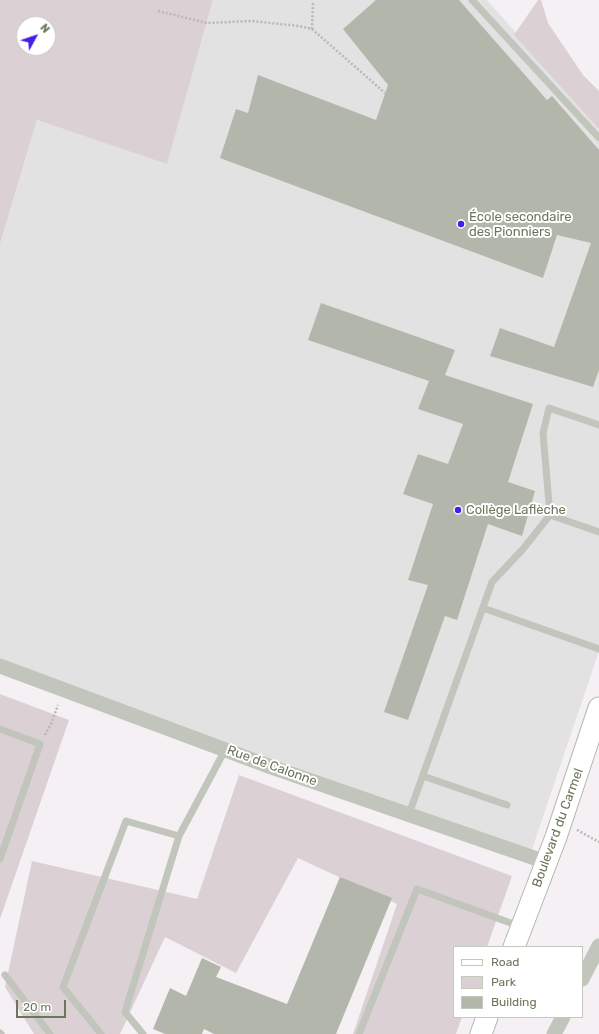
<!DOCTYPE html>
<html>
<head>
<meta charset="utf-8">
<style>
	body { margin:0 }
	#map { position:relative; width:599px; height:1034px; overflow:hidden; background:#f4f0f4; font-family:Rubik,sans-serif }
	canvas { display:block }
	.legend { position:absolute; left:453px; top:946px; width:130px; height:72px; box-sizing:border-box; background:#fff; border:1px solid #c4c9bd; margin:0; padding:5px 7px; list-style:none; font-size:12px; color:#6b775a }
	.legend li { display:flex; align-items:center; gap:8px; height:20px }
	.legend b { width:20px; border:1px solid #c4c9bd }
	.north { position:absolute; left:16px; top:16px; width:40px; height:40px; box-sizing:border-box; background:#fff; border:1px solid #c4c9bd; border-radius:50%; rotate:50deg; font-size:11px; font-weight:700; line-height:16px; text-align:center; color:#6b775a }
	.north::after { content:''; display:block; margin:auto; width:14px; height:18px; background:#451ee7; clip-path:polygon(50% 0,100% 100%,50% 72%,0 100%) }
	.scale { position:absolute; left:16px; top:1000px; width:50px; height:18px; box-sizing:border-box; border:2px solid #6b775a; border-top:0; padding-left:5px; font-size:12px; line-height:14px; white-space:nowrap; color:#6b775a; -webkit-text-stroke:3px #fff; paint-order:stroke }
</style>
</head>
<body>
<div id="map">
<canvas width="599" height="1034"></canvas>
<ul class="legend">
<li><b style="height:5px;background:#fff"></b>Road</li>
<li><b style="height:11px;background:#dbd1d5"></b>Park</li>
<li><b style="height:11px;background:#b3b7ab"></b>Building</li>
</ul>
<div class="north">N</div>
<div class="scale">20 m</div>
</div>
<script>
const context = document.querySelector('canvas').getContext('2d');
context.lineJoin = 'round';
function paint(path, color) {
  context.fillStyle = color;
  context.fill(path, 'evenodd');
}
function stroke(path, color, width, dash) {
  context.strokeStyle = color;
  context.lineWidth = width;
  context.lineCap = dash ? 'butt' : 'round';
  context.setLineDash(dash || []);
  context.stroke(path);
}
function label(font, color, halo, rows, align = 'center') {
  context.font = font + ' Rubik,sans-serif';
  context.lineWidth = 4;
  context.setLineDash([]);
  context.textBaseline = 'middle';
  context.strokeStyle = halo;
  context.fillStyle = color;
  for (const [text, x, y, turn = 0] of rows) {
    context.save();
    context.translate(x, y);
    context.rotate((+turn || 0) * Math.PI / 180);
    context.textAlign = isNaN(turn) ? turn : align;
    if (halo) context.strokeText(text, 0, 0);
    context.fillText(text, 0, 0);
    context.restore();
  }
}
paint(new Path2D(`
	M213 0H487L599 126V651L528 861 0 659V244L37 120 167 163Z`), '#e3e2e2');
paint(new Path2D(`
	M0 0H213L167 164 37 120 0 244ZM24 24H48V48H24Z
	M538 0H541L548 23 583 75 599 91V129L514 35Z
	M0 694 69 720 0 919Z
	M239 775 512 876 487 947H454V1017H462L456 1034H353L397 904 298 858 236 973 165 937 120 1034H34L5 987 32 861 197 899Z`), '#dbd1d5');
paint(new Path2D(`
	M376 0H459L547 100 552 96 599 150V370L593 387 490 356 500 328 554 347 591 243 557 235 543 278 220 158 236 109 248 113 258 75 376 120 388 85 343 29Z
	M321 303 455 350 445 375 533 404 508 482 535 491 522 536 488 524 457 620 445 616 408 720 384 712 428 585 408 580 433 504 403 494 418 454 448 464 463 424 418 409 429 381 308 340Z
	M340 877 392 898 336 1034H214L204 1029 202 1034H165L153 1029 170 988 186 996 202 958 221 967 216 977 287 1004Z`), '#b3b7ab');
const secondary = new Path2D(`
	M514 947 556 837 599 708
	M481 1034 487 1017`);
stroke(secondary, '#b3b8ac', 23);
stroke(new Path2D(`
	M158 11 207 23 252 21 299 26 312 29 313 2
	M312 29 385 93
	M45 735 51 724 58 705
	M577 830 599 842`), '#b7b9b2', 2.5, [2, 2]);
stroke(new Path2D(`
	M472 0 599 138
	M550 515 599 532
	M483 608 599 649
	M0 729 40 744 0 859
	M423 776 507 805
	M409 814 492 582 523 549 550 515 543 433 549 408 599 425
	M179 836 225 750
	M5 975 50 1034
	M0 1033 1 1034
	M101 1034 63 987 126 821 179 836 125 1012 143 1034
	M359 1034 417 889 519 926`), '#c1c5bc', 7);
stroke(new Path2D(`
	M0 666 274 768 546 862
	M582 979 599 946
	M554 1034 563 1017`), '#c1c5bc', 15);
stroke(secondary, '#fff', 21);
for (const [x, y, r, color] of [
	[461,224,4,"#451ee7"],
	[458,510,4,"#451ee7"]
]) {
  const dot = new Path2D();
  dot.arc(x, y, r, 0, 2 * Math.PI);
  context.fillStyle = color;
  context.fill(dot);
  stroke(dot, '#fff', 1.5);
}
label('13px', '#6b775a', '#fff', [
	["École secondaire",469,217],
	["des Pionniers",469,232],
	["Collège Laflèche",466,510]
], 'left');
label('13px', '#6b775a', '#fff', [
	["Rue de Calonne",272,766,20],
	["Boulevard du Carmel",558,828,-70]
]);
</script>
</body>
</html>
